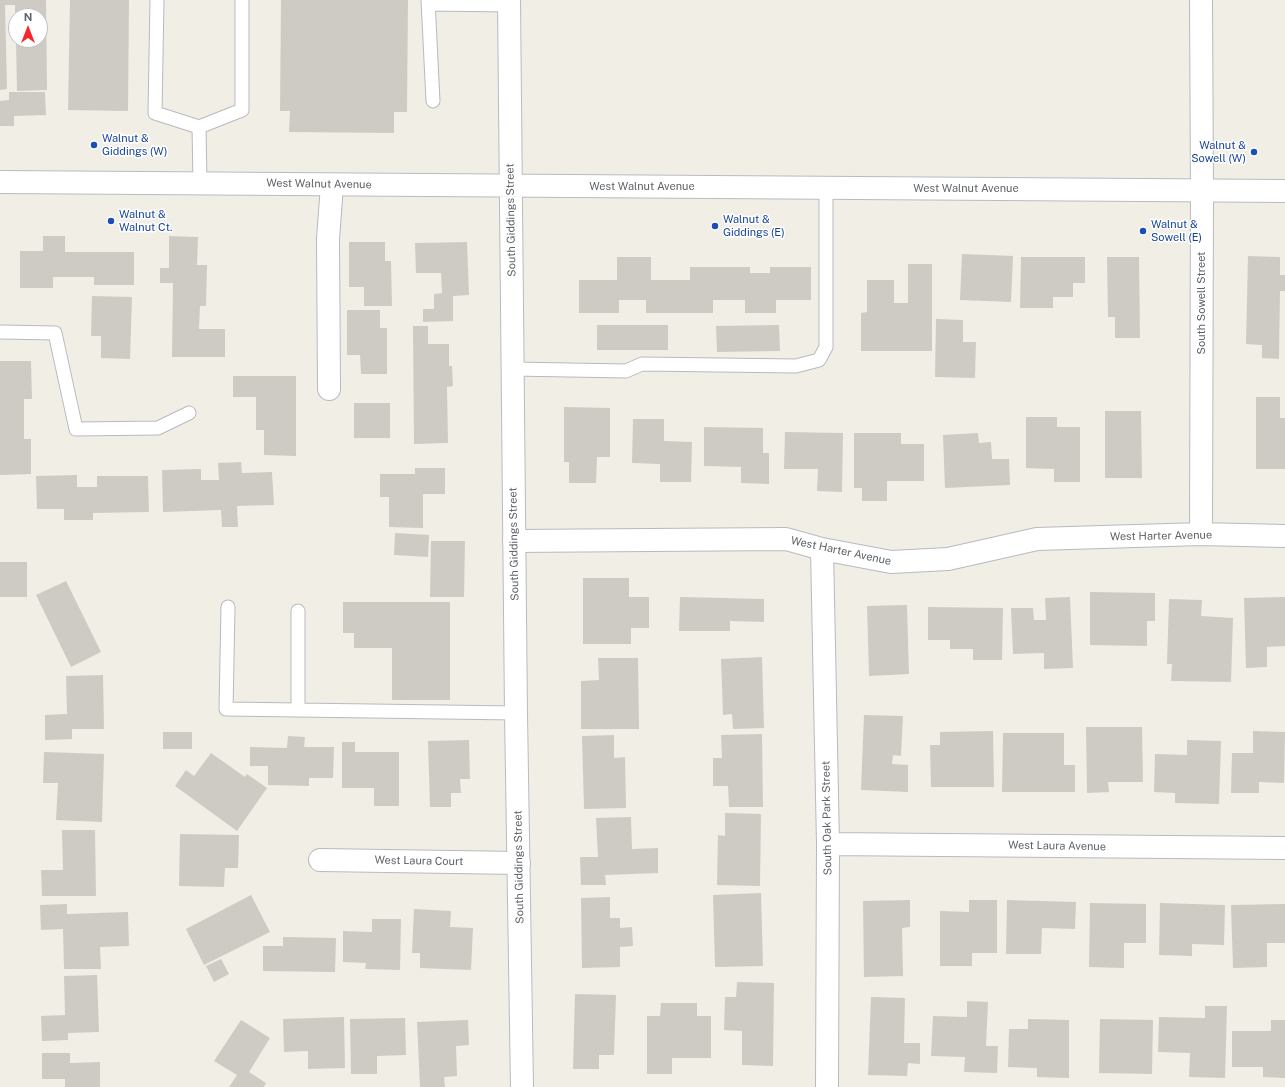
<!DOCTYPE html>
<html>
<head>
<meta charset="utf-8">
<style>
	body { margin:0 }
	#map { position:relative; width:1285px; height:1087px; overflow:hidden; background:#f1eee6; font-family:"Public Sans",sans-serif }
	canvas { display:block }
	.north { position:absolute; left:8px; top:8px; width:40px; height:40px; box-sizing:border-box; background:#fff; border:1px solid #bfc1c3; border-radius:50%; rotate:0deg; font-size:11px; font-weight:700; line-height:16px; text-align:center; color:#5e6368 }
	.north::after { content:''; display:block; margin:auto; width:14px; height:18px; background:#f7262a; clip-path:polygon(50% 0,100% 100%,50% 72%,0 100%) }
</style>
</head>
<body>
<div id="map">
<canvas width="1285" height="1087"></canvas>
<div class="north">N</div>
</div>
<script>
const context = document.querySelector('canvas').getContext('2d');
context.lineJoin = 'round';
function paint(path, color) {
  context.fillStyle = color;
  context.fill(path, 'evenodd');
}
function stroke(path, color, width, dash) {
  context.strokeStyle = color;
  context.lineWidth = width;
  context.lineCap = dash ? 'butt' : 'round';
  context.setLineDash(dash || []);
  context.stroke(path);
}
function label(font, color, halo, rows, align = 'center') {
  context.font = font + ' "Public Sans",sans-serif';
  context.lineWidth = 3;
  context.setLineDash([]);
  context.textBaseline = 'middle';
  context.strokeStyle = halo;
  context.fillStyle = color;
  for (const [text, x, y, turn = 0] of rows) {
    context.save();
    context.translate(x, y);
    context.rotate((+turn || 0) * Math.PI / 180);
    context.textAlign = isNaN(turn) ? turn : align;
    if (halo) context.strokeText(text, 0, 0);
    context.fillText(text, 0, 0);
    context.restore();
  }
}
paint(new Path2D(`
	M0 0H46L47 90 17 91 16 40H40V16H15V5H5L7 89 0 90Z
	M70 0H129L128 111 68 110Z
	M281 0H408L407 112H394V133L289 132 290 111H280Z
	M9 92H45L46 115 14 116V126H0V101L9 100Z
	M43 236H65V252H134V285H94V277H53V288H20V251H43Z
	M169 236 198 237 197 265H207L206 306H200L199 329H225V357H172L173 283H160V268H169Z
	M349 242H385V261H391L392 306H364V287H349Z
	M467 242 469 295 453 296V321L423 322V309H434V294L442 293 441 273H416L415 243Z
	M962 254 1013 256 1011 302 960 300Z
	M1248 256 1280 257V275H1285V291H1280L1279 359 1262 358V345L1246 344Z
	M617 257H651V280H690V267H750V273H770V267H811V300H776V313H745V300H713V313H646V300H619V313H579V280H617Z
	M1021 257H1085V283H1073V297H1053V308H1020Z
	M1107 257H1139L1140 338H1115V317H1108Z
	M908 264H932V351H861V313L867 312V280H894V303H908Z
	M92 296 132 297 130 359 101 358V336H91Z
	M347 310H380V328H387V374H361L360 355H347Z
	M936 319 963 320V342H976L975 378 935 377Z
	M597 325H668V350H597Z
	M779 325 780 351 717 352 716 326Z
	M413 326H428V344H449V366H452L453 386 447 387 448 443 414 444Z
	M0 361H31L32 399H24V439H31V474L0 475Z
	M233 376H296V456L264 455V430H256V397H233Z
	M1256 397H1280V418H1285V469H1256Z
	M354 403H390V438H354Z
	M564 407 610 408V457H597L596 483H569V462H564Z
	M1105 411H1141L1142 478H1105Z
	M1026 417H1057V427H1080V482H1054V469L1026 468Z
	M633 419H664V441L692 442 691 482H660V464L632 463Z
	M704 427 763 428V453H769V484L741 483V467L704 466Z
	M785 432 843 433 842 492 817 491 818 469H784Z
	M854 433H901V444H924V481H887V501H862V488H854Z
	M978 433 979 443 991 442 992 459H1009L1010 485 945 488 943 435Z
	M241 462 242 473 272 472 274 505 237 506 238 527H222L221 510 163 512 162 470 201 469V480H219L218 463Z
	M415 468H445V494H423V528L389 527V497H380V474H415Z
	M77 475V487H97V476H148L149 512 93 513V520H64V509H37L36 476Z
	M395 533 429 535 428 557 394 555Z
	M431 541H465L464 597H430Z
	M0 562H27V597H0Z
	M583 578H629V597H649V628H631V644H583Z
	M66 581 101 652 71 667 36 595Z
	M1090 592 1155 593V621H1147V646L1090 645Z
	M680 597 764 599V622L730 621V631H679Z
	M1070 597 1073 668 1044 669V653L1013 654 1011 608H1033L1034 620H1046L1045 598Z
	M1285 597V646L1267 647V667L1246 668 1244 598Z
	M1169 599 1202 600 1201 616 1233 618 1231 682 1171 681 1172 664H1167Z
	M343 602H450V700H392V648H354V633H343Z
	M907 605 909 674 869 676 867 606Z
	M928 607 1003 608 1002 660H973V649H950V640H928Z
	M762 657 764 728 733 729 732 714 723 715 721 659Z
	M598 658H638L639 729H581V681L599 680Z
	M103 675 104 729H72V739L45 740V715L67 714 66 676Z
	M864 715 903 716 901 756 893 755 892 764 908 765V792L861 790Z
	M1086 727H1142L1143 782H1108L1109 792 1087 793Z
	M993 731 994 787H931L930 745H940V732Z
	M1253 731 1285 732 1284 783 1259 782V793H1231L1232 753H1253Z
	M163 732H192V749H163Z
	M1003 733H1064V765H1075V792H1002Z
	M762 734 763 807H729L728 786H713V758H722L721 735Z
	M614 735V758L625 757 626 808 584 809 582 736Z
	M288 736 305 737 304 747H334L333 778H309V786L268 785V766H250V747L287 748Z
	M469 740 470 779H460L461 793H451V807H430L428 741Z
	M1187 740 1221 741 1219 804 1175 803V793L1154 792 1155 754 1187 755Z
	M342 742H355V752H399V806H374V788H342Z
	M44 752 104 754 102 822 56 820 58 783H43Z
	M211 753 245 777 247 774 267 788 237 831 175 786 186 770 194 776Z
	M725 813 761 814 760 886 717 885 718 835 725 836Z
	M631 817 632 849 658 848V873L605 875 606 885H581L580 857H598L596 818Z
	M62 830H95L96 896H42L41 870H63Z
	M180 834 239 835 238 868H225L224 887 179 886Z
	M761 893 763 966 715 967 713 895Z
	M251 895 270 932 204 965 186 929Z
	M610 897V918H620V928L632 927 633 946 620 947V967L582 968 581 898Z
	M910 900V927L902 928 903 976 864 977 863 901Z
	M969 900H997V953H972V966H940V911L969 912Z
	M1007 900 1076 902 1075 929 1042 928 1041 954H1006Z
	M1090 903 1146 904V943H1124V968L1089 967Z
	M1160 903 1225 905 1224 945 1192 944V956L1159 955Z
	M67 904V914L128 912 129 946 100 947 101 969H64L63 929 41 930 40 905Z
	M1285 904V943H1267V967L1233 968 1231 905Z
	M414 909 451 911 450 927 473 928 471 970 420 968V953H412Z
	M372 919H401L400 970 365 969 366 963 343 962V931L372 932Z
	M283 937 336 938 335 972 263 971V946H283Z
	M221 959 229 974 214 982 206 966Z
	M97 975 99 1032 68 1033V1040L42 1041 41 1016 65 1015 64 976Z
	M737 982 774 983 773 1066 742 1065V1031L724 1030 725 997H736Z
	M575 994 616 995 614 1055H599V1069H573Z
	M871 997 905 998 904 1043H920V1064L908 1063 907 1076 868 1075Z
	M967 1001 988 1002 986 1046H998L997 1073 964 1072 965 1057 931 1056 933 1016 967 1017Z
	M661 1003H697V1016H711V1058H672V1074H647V1016H660Z
	M1205 1006H1227L1225 1078 1189 1077 1190 1053 1158 1052 1159 1017 1205 1018Z
	M344 1017 345 1068 308 1069V1051L284 1052 283 1019Z
	M405 1018 406 1055 377 1056V1074H351L350 1019Z
	M1028 1019 1069 1020V1078L1037 1077V1068L1008 1067 1009 1029H1028Z
	M1100 1019 1153 1020 1152 1074 1099 1073Z
	M241 1020 270 1038 249 1072 266 1083 264 1087H229L237 1075 214 1061Z
	M468 1020 469 1045 456 1046 457 1076 444 1077 445 1087H420L417 1022Z
	M1271 1020H1285V1078L1263 1077V1067H1232V1031H1271Z
	M42 1053H70V1063L100 1062V1087H65V1079H42Z`), '#cecbc5');
const lane = new Path2D(`
	M157 0 155 113 199 127 200 183
	M428 0 433 101
	M428 4 509 5
	M199 127 242 110V0
	M0 332 55 333 76 429 158 428 189 413
	M513 369 626 371 642 364 796 366 819 360 826 347V188
	M228 607 226 709 516 713
	M298 710V611`);
const street = new Path2D(`
	M1201 0 1202 191 1201 534
	M329 389 328 239 332 185
	M514 541 786 539 822 549 891 562 948 559 1037 539 1201 534 1285 536
	M822 549 828 844 827 1087
	M828 844 1285 848
	M320 860 519 863`);
const secondary = new Path2D(`
	M509 0 516 713 522 1087
	M0 182 1285 191`);
stroke(lane, '#b7babe', 15);
stroke(street, '#b7babe', 24);
stroke(secondary, '#b7bcc1', 24);
stroke(lane, '#fff', 13);
stroke(street, '#fff', 22);
stroke(secondary, '#fff', 22);
for (const [x, y, r, color] of [
	[94,145,4,"#1a4fb4"],
	[1254,152,4,"#1a4fb4"],
	[111,221,4,"#1a4fb4"],
	[715,226,4,"#1a4fb4"],
	[1143,231,4,"#1a4fb4"]
]) {
  const dot = new Path2D();
  dot.arc(x, y, r, 0, 2 * Math.PI);
  context.fillStyle = color;
  context.fill(dot);
  stroke(dot, '#fff', 1.5);
}
label('11px', '#164399', '#fff', [
	["Walnut &",102,139],
	["Giddings (W)",102,152],
	["Walnut &",1246,146,"right"],
	["Sowell (W)",1246,159,"right"],
	["Walnut &",119,215],
	["Walnut Ct.",119,228],
	["Walnut &",723,220],
	["Giddings (E)",723,233],
	["Walnut &",1151,225],
	["Sowell (E)",1151,238]
], 'left');
label('11px', '#5e6368', '#fff', [
	["West Walnut Avenue",319,184,1],
	["West Walnut Avenue",642,187],
	["West Walnut Avenue",966,189],
	["South Giddings Street",511,220,-91],
	["South Sowell Street",1202,303,-90],
	["West Harter Avenue",1161,536,-1],
	["South Giddings Street",514,544,-91],
	["West Harter Avenue",841,551,12],
	["South Oak Park Street",827,818,-91],
	["West Laura Avenue",1057,846,1],
	["West Laura Court",419,861,1],
	["South Giddings Street",519,867,-91]
]);
</script>
</body>
</html>
